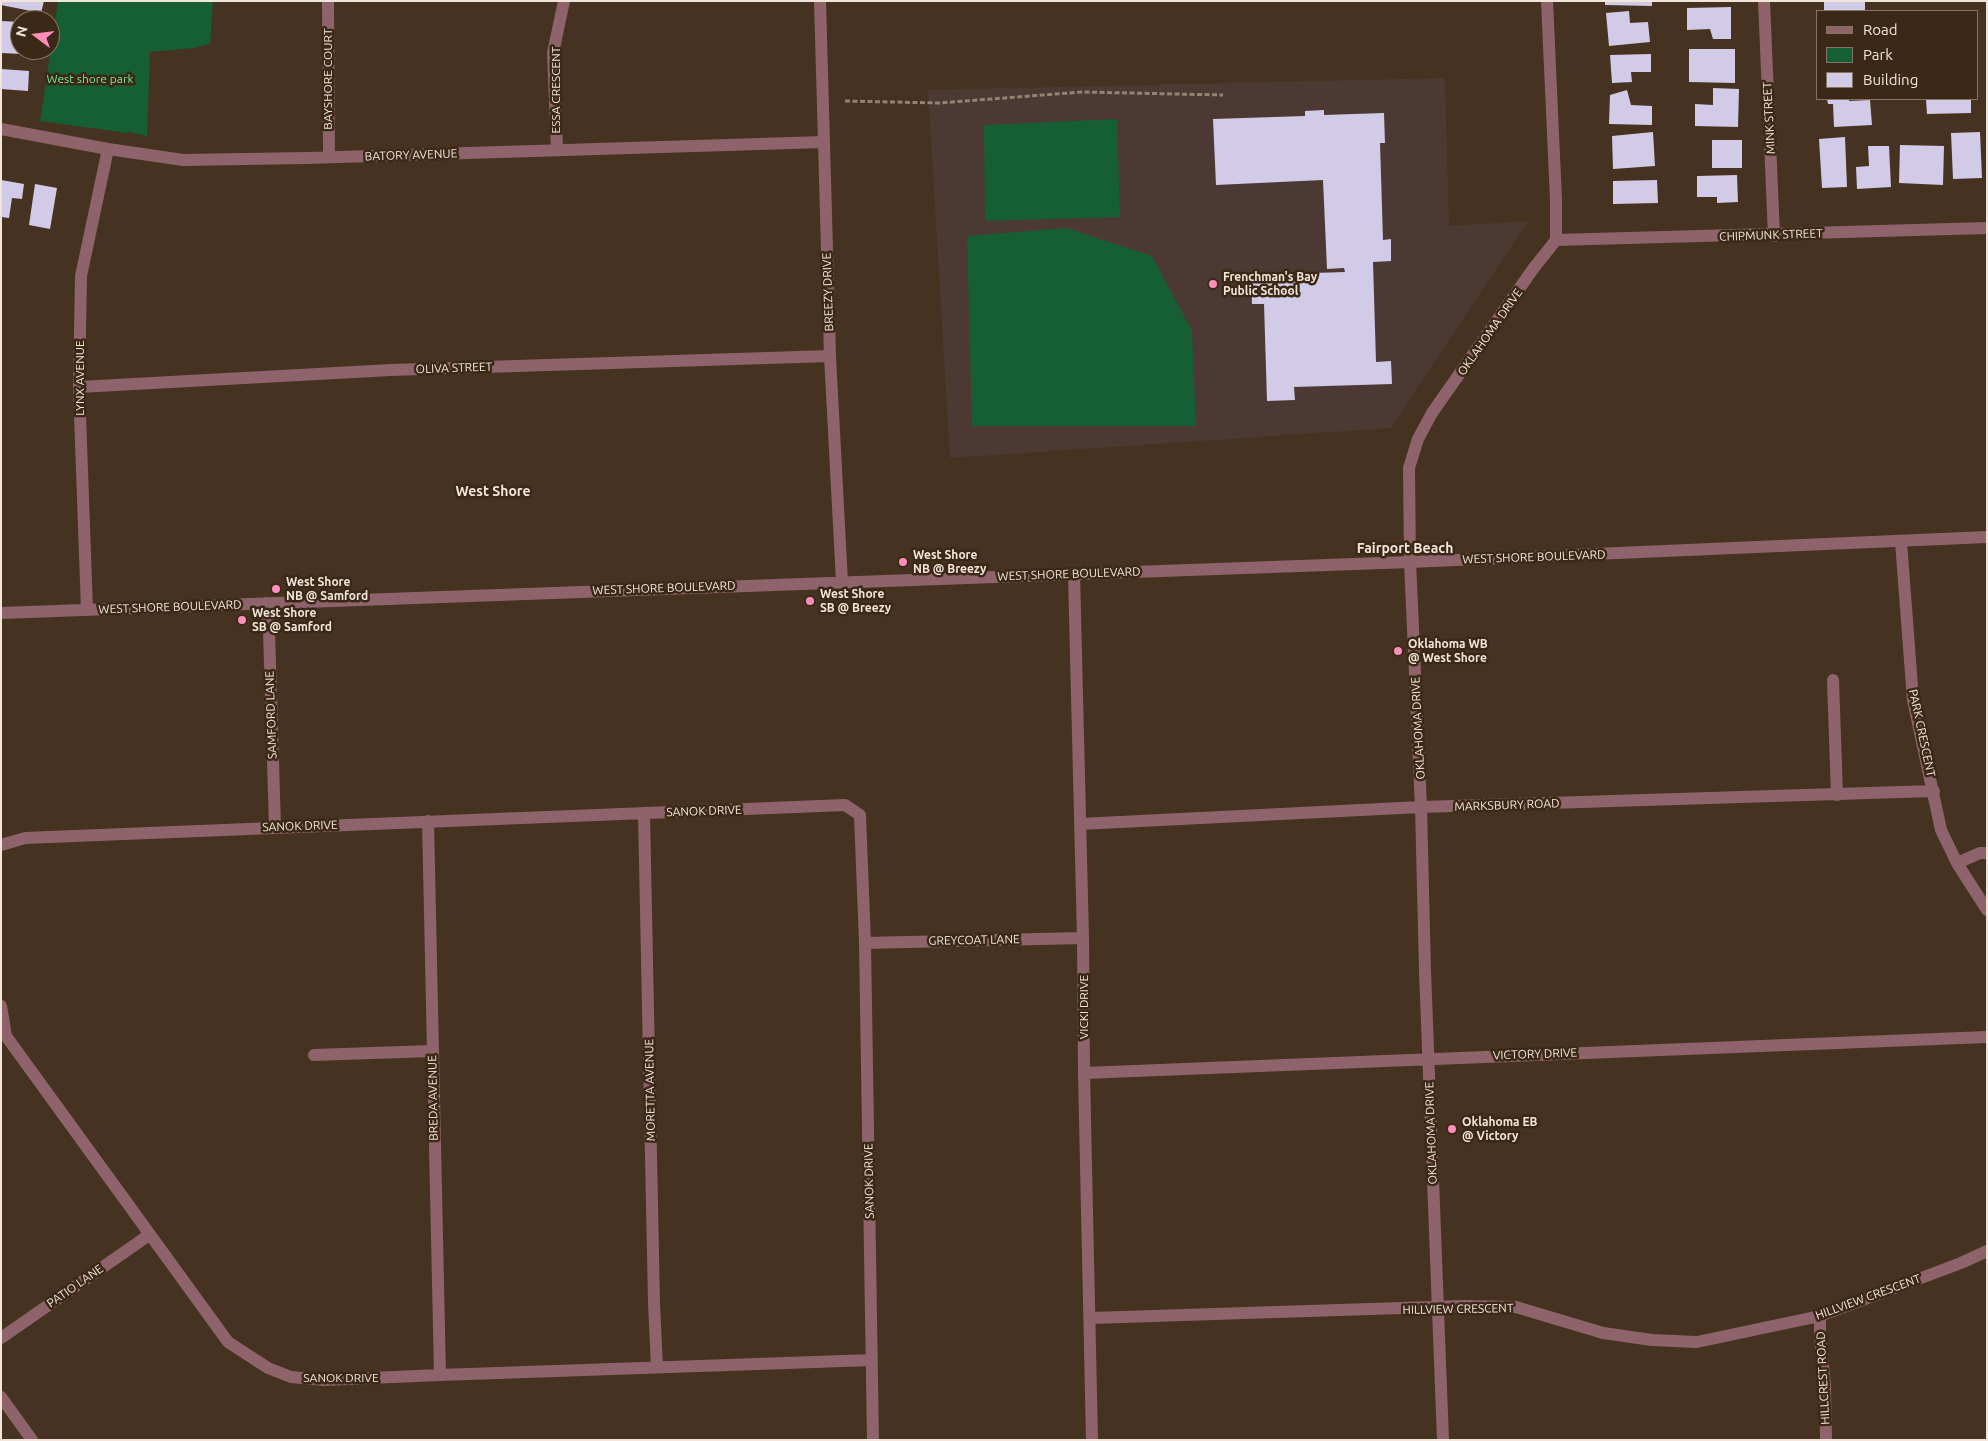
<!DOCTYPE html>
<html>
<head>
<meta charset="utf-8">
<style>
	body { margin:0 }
	#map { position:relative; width:1988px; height:1441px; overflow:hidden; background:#463220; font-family:Ubuntu,sans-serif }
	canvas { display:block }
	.frame { position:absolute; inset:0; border:2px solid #f2e5da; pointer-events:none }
	.legend { position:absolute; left:1816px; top:10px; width:162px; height:90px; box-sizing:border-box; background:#3b2816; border:1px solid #847464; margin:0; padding:6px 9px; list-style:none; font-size:15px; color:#f2e5da }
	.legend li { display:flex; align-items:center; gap:10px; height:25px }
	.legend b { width:25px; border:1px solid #847464 }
	.north { position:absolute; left:10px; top:10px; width:50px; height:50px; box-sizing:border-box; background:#3b2816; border:1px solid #847464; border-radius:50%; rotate:285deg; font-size:14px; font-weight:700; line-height:20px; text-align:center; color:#f2e5da }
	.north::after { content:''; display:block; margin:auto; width:18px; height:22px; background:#ff8eba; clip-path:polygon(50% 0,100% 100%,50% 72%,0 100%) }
</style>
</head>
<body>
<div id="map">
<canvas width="1988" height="1441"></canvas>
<div class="frame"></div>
<ul class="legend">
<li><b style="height:6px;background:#8e636b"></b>Road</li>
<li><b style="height:14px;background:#165e34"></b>Park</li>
<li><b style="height:14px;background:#d2cbe8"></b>Building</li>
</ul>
<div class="north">N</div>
</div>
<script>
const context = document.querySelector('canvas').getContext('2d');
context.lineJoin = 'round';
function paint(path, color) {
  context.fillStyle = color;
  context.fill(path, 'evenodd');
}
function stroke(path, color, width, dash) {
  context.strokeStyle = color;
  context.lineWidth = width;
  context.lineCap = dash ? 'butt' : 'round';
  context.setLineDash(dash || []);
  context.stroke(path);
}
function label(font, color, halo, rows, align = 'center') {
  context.font = font + ' Ubuntu,sans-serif';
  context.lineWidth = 5;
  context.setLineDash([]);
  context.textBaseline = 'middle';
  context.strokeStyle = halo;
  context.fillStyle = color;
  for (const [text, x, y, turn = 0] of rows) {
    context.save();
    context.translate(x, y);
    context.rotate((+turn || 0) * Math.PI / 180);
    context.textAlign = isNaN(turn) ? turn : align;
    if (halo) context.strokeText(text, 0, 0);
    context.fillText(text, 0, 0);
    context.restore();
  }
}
paint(new Path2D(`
	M1445 78 1449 226 1528 221 1391 428 950 458 928 90Z`), '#4d3933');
paint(new Path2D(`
	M58 1H213L210 44 193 48 150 52 147 136 128 132 127 133 40 121Z
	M1117 119 1120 217 985 221 984 125Z
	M1066 228 1152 256 1192 331 1196 426H972L967 236Z`), '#165e34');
paint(new Path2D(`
	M2 1H44L41 13 1 5Z
	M1605 1H1652V6L1605 5Z
	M1824 1H1865V11H1824Z
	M1731 7V39H1713L1710 29 1687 30V8Z
	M1629 11 1630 23 1648 22 1650 42 1609 46 1606 13Z
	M1 21 20 22V50H22V54L1 53Z
	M1689 49H1735V83L1689 82Z
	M1651 54V72H1631L1632 82 1612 83 1610 55Z
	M1 69 29 71 28 91 1 89Z
	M1713 88 1739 89 1738 127 1695 126V104L1713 105Z
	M1627 90 1631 105 1652 106V125L1609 124 1610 95Z
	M1827 99H1849V101L1870 100 1872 125 1834 127 1833 104H1828Z
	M1926 99H1971V113L1927 114Z
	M1324 110V115L1384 113 1385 143H1380L1383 240 1391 239V261L1373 262 1376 362 1391 361 1392 384 1294 387 1295 400 1267 401 1264 304H1252L1251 275 1345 272 1344 268 1327 269 1323 180 1216 185 1213 119 1305 116V111Z
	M1653 132 1655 166 1613 169 1612 136Z
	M1980 132 1982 178 1953 179 1951 133Z
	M1845 137 1847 187 1822 188 1819 139Z
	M1712 140H1742V168H1712Z
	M1900 145 1944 146 1943 185 1899 183Z
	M1868 146H1889L1891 187 1857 189 1856 167 1869 166Z
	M1737 175 1738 202 1717 203V197H1697V176Z
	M1 180 24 184 22 199 12 198 9 218 1 217Z
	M1657 180 1658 203 1613 204V181Z
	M35 184 57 188 50 229 29 225Z`), '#d2cbe8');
stroke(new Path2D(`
	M845 101 939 103 1082 92 1223 95`), '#948374', 3, [5, 2.5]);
stroke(new Path2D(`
	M328 1 329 157
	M820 1 830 356 842 582
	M1764 1 1774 236
	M1 129 108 149 183 160 307 158 824 142
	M557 150 553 53 564 1
	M1556 240 1987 228
	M79 387 391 370 830 356
	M1901 542 1913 700 1941 830 1957 863 1987 910
	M1074 574 1083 938 1084 1073 1092 1440
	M266 603 269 631 275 827
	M87 610 79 387 81 276 108 149
	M1 613 1410 562 1987 537
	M1833 680 1837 795
	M644 813 654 1303 657 1367
	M428 821 440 1375
	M1080 824 1421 807 1934 791
	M1 845 25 838 845 805 860 815 865 943 873 1440
	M1957 863 1980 853H1987
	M865 943 1083 938
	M1 1006 6 1036 228 1342 268 1368 291 1377 324 1380 440 1375 872 1360
	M314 1055 432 1051
	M1084 1073 1987 1037
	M1820 1316V1337L1825 1385 1826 1440
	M1091 1318 1463 1306 1516 1307 1603 1333 1652 1340 1697 1342 1820 1316 1961 1263 1987 1251
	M1 1338 149 1235
	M1 1397 32 1440
	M1443 1440 1425 971 1421 807 1410 562 1409 468 1418 439 1432 413 1533 269 1556 240V200L1547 1`), '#8e636b', 12);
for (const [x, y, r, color] of [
	[1213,284,5,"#ff8eba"],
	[903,562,5,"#ff8eba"],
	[276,589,5,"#ff8eba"],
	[810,601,5,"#ff8eba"],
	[242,620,5,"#ff8eba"],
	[1398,651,5,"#ff8eba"],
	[1452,1129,5,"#ff8eba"]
]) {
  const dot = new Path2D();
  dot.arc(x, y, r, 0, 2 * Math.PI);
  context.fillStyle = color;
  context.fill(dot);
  stroke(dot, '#3b2816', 2);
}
label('12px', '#71eb9c', '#3b2816', [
	["West shore park",90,79]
]);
label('12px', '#f2e5da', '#3b2816', [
	["BAYSHORE COURT",328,79,-90],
	["ESSA CRESCENT",556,90,-90],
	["MINK STREET",1769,118,-93],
	["BATORY AVENUE",411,155,-2],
	["CHIPMUNK STREET",1771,235,-2],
	["BREEZY DRIVE",828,292,-92],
	["OKLAHOMA DRIVE",1490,332,-55],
	["OLIVA STREET",454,368,-2],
	["LYNX AVENUE",80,378,-90],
	["WEST SHORE BOULEVARD",1534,557,-2],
	["WEST SHORE BOULEVARD",1069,574,-2],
	["WEST SHORE BOULEVARD",664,588,-2],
	["WEST SHORE BOULEVARD",170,607,-2],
	["SAMFORD LANE",271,715,-92],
	["OKLAHOMA DRIVE",1418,728,-93],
	["PARK CRESCENT",1922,733,78],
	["MARKSBURY ROAD",1507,805,-2],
	["SANOK DRIVE",704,811,-2],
	["SANOK DRIVE",300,826,-2],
	["GREYCOAT LANE",974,940,-1],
	["VICKI DRIVE",1084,1007,-90],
	["VICTORY DRIVE",1535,1054,-2],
	["MORETTA AVENUE",650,1090,-91],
	["BREDA AVENUE",433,1098,-91],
	["OKLAHOMA DRIVE",1431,1133,-92],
	["SANOK DRIVE",869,1181,-91],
	["PATIO LANE",75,1286,-35],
	["HILLVIEW CRESCENT",1868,1297,-20],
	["HILLVIEW CRESCENT",1458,1309,-1],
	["SANOK DRIVE",341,1378],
	["HILLCREST ROAD",1823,1378,-93]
]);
label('bold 12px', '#f2e5da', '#3b2816', [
	["Frenchman's Bay",1223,277],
	["Public School",1223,291],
	["West Shore",913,555],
	["NB @ Breezy",913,569],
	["West Shore",286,582],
	["NB @ Samford",286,596],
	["West Shore",820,594],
	["SB @ Breezy",820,608],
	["West Shore",252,613],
	["SB @ Samford",252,627],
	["Oklahoma WB",1408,644],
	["@ West Shore",1408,658],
	["Oklahoma EB",1462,1122],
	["@ Victory",1462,1136]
], 'left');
label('bold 14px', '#f2e5da', '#3b2816', [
	["West Shore",493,491],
	["Fairport Beach",1405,548]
]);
</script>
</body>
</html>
